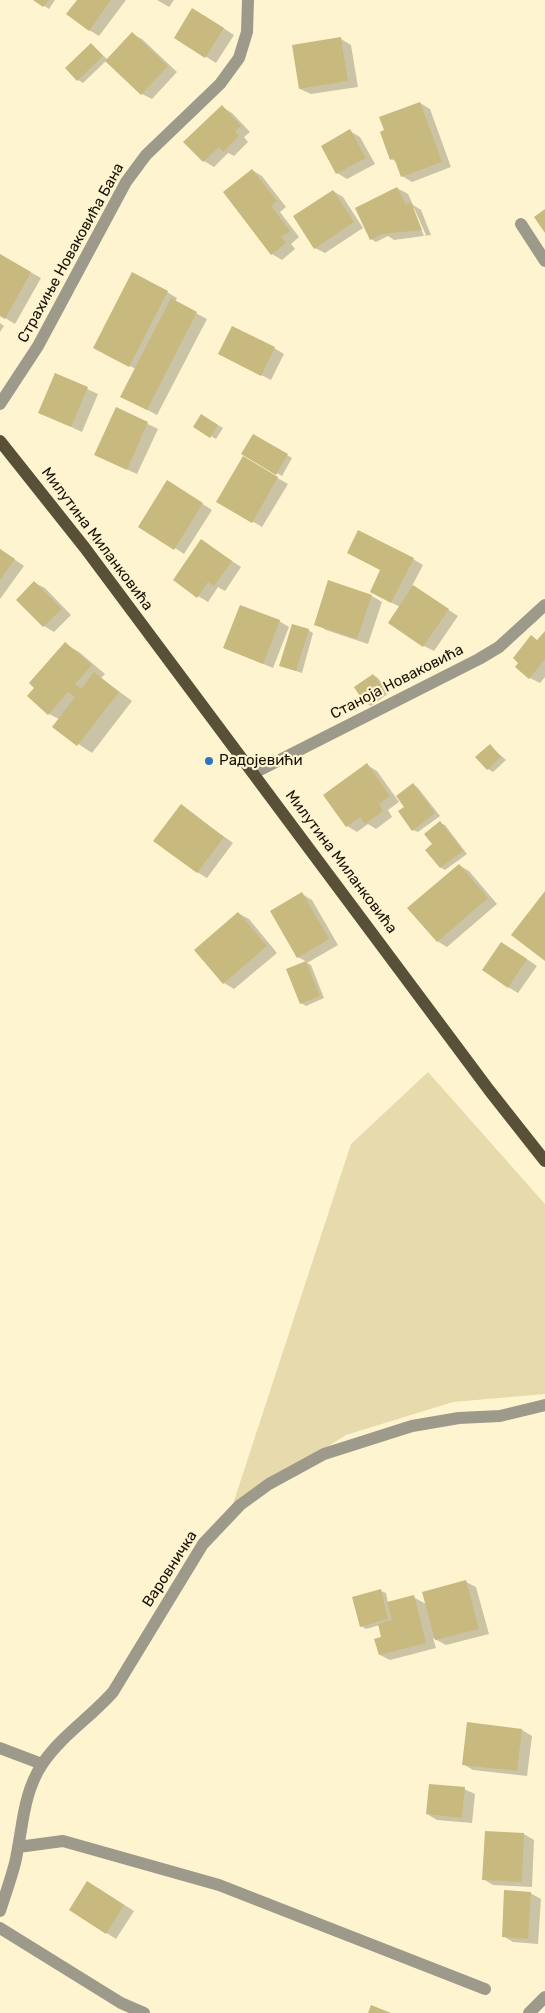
<!DOCTYPE html>
<html>
<head>
<meta charset="utf-8">
<style>
	body { margin:0 }
	canvas { display:block; background:#fef4d0 }
</style>
</head>
<body>
<canvas width="545" height="2013"></canvas>
<script>
const context = document.querySelector('canvas').getContext('2d');
context.lineJoin = 'round';
function paint(path, color) {
  context.fillStyle = color;
  context.fill(path, 'evenodd');
}
function stroke(path, color, width, dash) {
  context.strokeStyle = color;
  context.lineWidth = width;
  context.lineCap = dash ? 'butt' : 'round';
  context.setLineDash(dash || []);
  context.stroke(path);
}
function label(font, color, halo, rows, align = 'center') {
  context.font = font + ' Rubik,sans-serif';
  context.lineWidth = 4.5;
  context.setLineDash([]);
  context.textBaseline = 'middle';
  context.strokeStyle = halo;
  context.fillStyle = color;
  for (const [text, x, y, turn = 0] of rows) {
    context.save();
    context.translate(x, y);
    context.rotate((+turn || 0) * Math.PI / 180);
    context.textAlign = isNaN(turn) ? turn : align;
    if (halo) context.strokeText(text, 0, 0);
    context.fillText(text, 0, 0);
    context.restore();
  }
}
paint(new Path2D(`
	M428 1072 545 1204V1394L453 1402 346 1435 232 1507 351 1144Z`), '#e7dbad');
paint(new Path2D(`
	M35 0H55L49 9Z
	M79 0H126L99 36 89 30Z
	M157 0H174L169 7Z
	M203 15 234 35 216 63 175 37Z
	M132 34 142 39 177 72 152 99 142 94 107 60 83 83 78 80 92 45 108 60Z
	M341 39 351 45 358 87 311 94 300 89Z
	M420 103 430 109 451 167 412 182 402 176 397 162 391 159Z
	M222 107 232 113 250 132 244 137 248 142 234 156 228 153 214 167 204 161Z
	M350 131 360 137 375 164 347 179 337 173Z
	M252 170 262 176 286 207 280 212 299 237 291 244 295 249 282 260 272 254Z
	M397 188 408 194 413 205 421 210 431 235 394 240 388 236 376 242 371 239ZM412 208H414L426 235 424 236Z
	M333 191 343 197 363 228 325 253 315 248Z
	M0 255 41 278 15 324 0 315Z
	M167 292 177 298 175 302 207 319 157 415 132 402 136 369 104 354Z
	M0 323 4 326 0 332Z
	M274 348 284 354 271 380 229 359Z
	M55 374 98 394 82 432 39 412Z
	M117 409 158 429 137 474 106 460Z
	M201 415 223 428 216 439 194 426Z
	M254 435 292 458 282 476 243 453Z
	M243 458 288 484 262 527 218 501Z
	M178 488 212 510 184 554 175 548Z
	M211 547 241 567 225 591 218 587 208 602 198 596Z
	M0 549 24 566 0 599Z
	M413 559 423 565 412 586 458 616 434 651 424 646 400 607 381 597Z
	M329 582 372 596 382 602 368 644 326 630 316 624Z
	M35 583 45 588 71 615 54 632 44 626 17 600Z
	M279 621 289 627 273 668 225 648Z
	M308 630 313 633 302 673 281 666Z
	M545 633V677L540 683 530 678 538 641Z
	M65 644 79 652 105 674 101 678 132 701 92 753 53 727 59 719 49 714Z
	M373 675 378 678 389 693 371 706 366 703Z
	M490 746 506 760 493 772 488 769Z
	M367 765 377 771 399 802 388 810 392 817 376 829 368 824 357 832 347 826 325 795Z
	M414 785 418 788 440 816 418 832 413 830 406 807Z
	M181 806 233 843 207 878 197 872Z
	M440 823 445 825 467 854 445 870 440 867 433 845Z
	M459 865 469 871 497 904 447 947 437 941Z
	M302 894 312 900 338 945 307 963 311 965 324 998 306 1006 301 1003 288 970 307 962 298 957Z
	M238 913 249 919 277 953 234 989 224 983Z
	M512 949 537 966 518 993 508 987Z
	M466 1582 476 1587 489 1634 446 1645 433 1638 436 1648 390 1660 380 1655 383 1638 380 1625 366 1629 361 1626 381 1591 386 1593 388 1603 413 1597 426 1604Z
	M522 1730 532 1736 527 1776 473 1770 463 1764Z
	M464 1789 475 1794 472 1823 437 1820 427 1814Z
	M524 1834 534 1840 532 1887 493 1885 483 1879Z
	M98 1888 134 1911 116 1939 71 1910Z
	M530 1893 541 1899 538 1944 513 1942 503 1936Z`), '#0003');
paint(new Path2D(`
	M33 0H49L43 7Z
	M77 0H111L89 31 66 14Z
	M192 8 224 28 205 58 174 38Z
	M132 32 168 66 141 95 105 61Z
	M341 37 348 81 299 89 292 45Z
	M91 43 103 56 77 81 65 68Z
	M420 102 442 162 401 177 394 158 390 160 380 132 384 130 379 117Z
	M222 105 241 126 235 131 239 136 223 152 219 147 203 162 183 142Z
	M350 129 366 158 336 174 321 146Z
	M252 169 277 201 271 206 290 231 281 237 286 243 271 255 223 192Z
	M397 187 406 205 411 202 422 230 382 234 370 240 355 208Z
	M333 190 354 222 314 249 293 216Z
	M545 209V233L534 217Z
	M0 254 31 272 5 319 0 316Z
	M132 272 168 291 129 367 93 348Z
	M171 298 197 312 147 410 120 397Z
	M232 326 275 347 261 376 218 354Z
	M55 373 88 387 71 427 38 413Z
	M116 407 148 422 127 470 94 455Z
	M201 414 218 425 210 438 193 427Z
	M253 434 288 454 276 475 241 454Z
	M243 456 278 477 252 523 216 502Z
	M167 480 203 503 174 550 138 527Z
	M358 530 414 558 391 603 370 592 380 570 347 553Z
	M201 539 232 561 214 586 208 582 197 598 173 580Z
	M0 549 15 559 0 580Z
	M328 580 372 595 357 639 314 625Z
	M34 581 62 609 43 627 16 600Z
	M413 585 449 609 423 647 388 623Z
	M240 605 280 620 263 664 223 648Z
	M292 624 309 629 296 671 279 666Z
	M545 631V659L529 679 515 667 518 663 513 658 531 635 537 640Z
	M65 642 92 665 75 684 81 689 94 672 119 692 77 746 52 727 75 697 68 692 48 715 27 696 34 688 29 683Z
	M373 674 385 690 365 704 354 687Z
	M490 744 501 757 487 770 475 757Z
	M367 763 390 796 379 804 383 811 365 824 360 817 346 827 323 795Z
	M413 783 435 813 412 831 398 811 404 807 396 796Z
	M181 804 224 837 197 873 153 841Z
	M440 821 463 851 440 868 425 850 432 844 424 834Z
	M459 864 488 898 437 942 407 908Z
	M545 891V961L511 935Z
	M302 892 329 939 297 958 270 911Z
	M238 912 267 946 223 984 194 950Z
	M501 942 527 959 508 988 482 970Z
	M306 961 320 996 300 1004 286 969Z
	M466 1580 479 1629 435 1640 422 1592Z
	M381 1589 388 1619 360 1627 352 1597Z
	M414 1595 426 1643 379 1655 374 1639 381 1637 378 1624 392 1620 387 1602Z
	M467 1722 522 1729 517 1771 462 1765Z
	M429 1784 465 1787 462 1818 426 1814Z
	M485 1831 524 1833 522 1882 482 1880Z
	M87 1881 124 1905 106 1934 69 1910Z
	M504 1890 531 1892 528 1939 502 1937Z
	M371 2005 391 2013H368Z`), '#c8b97f');
stroke(new Path2D(`
	M521 224 545 261
	M0 404 38 346 126 182 146 155 220 84 239 58 247 32 248 0
	M254 773 479 659 499 647 545 605
	M0 1748 42 1764
	M18 1847 63 1841 219 1885 485 1989
	M0 1911C5 1895 11 1879 15 1863 23 1829 22 1794 43 1763 61 1736 91 1717 113 1692L203 1544 240 1505 269 1484 324 1454 412 1426 459 1418 500 1416 545 1405
	M0 1928 121 2003 144 2013
	M529 2013 545 1997`), '#9e9a8b', 12);
stroke(new Path2D(`
	M0 441 85 548 489 1090 545 1161`), '#585137', 12);
for (const [x, y, r, color] of [
	[209,761,5,"#2c73c4"]
]) {
  const dot = new Path2D();
  dot.arc(x, y, r, 0, 2 * Math.PI);
  context.fillStyle = color;
  context.fill(dot);
  stroke(dot, '#fef4d0', 2);
}
label('15px', '#161206', '#fef4d0', [
	["Страхиње Новаковића Бана",71,253,-61],
	["Милутина Миланковића",97,539,53],
	["Станоја Новаковића",397,682,-27],
	["Милутина Миланковића",341,862,53],
	["Варовничка",170,1569,-57]
]);
label('15px', '#161206', '#fef4d0', [
	["Радојевићи",219,761]
], 'left');
</script>
</body>
</html>
